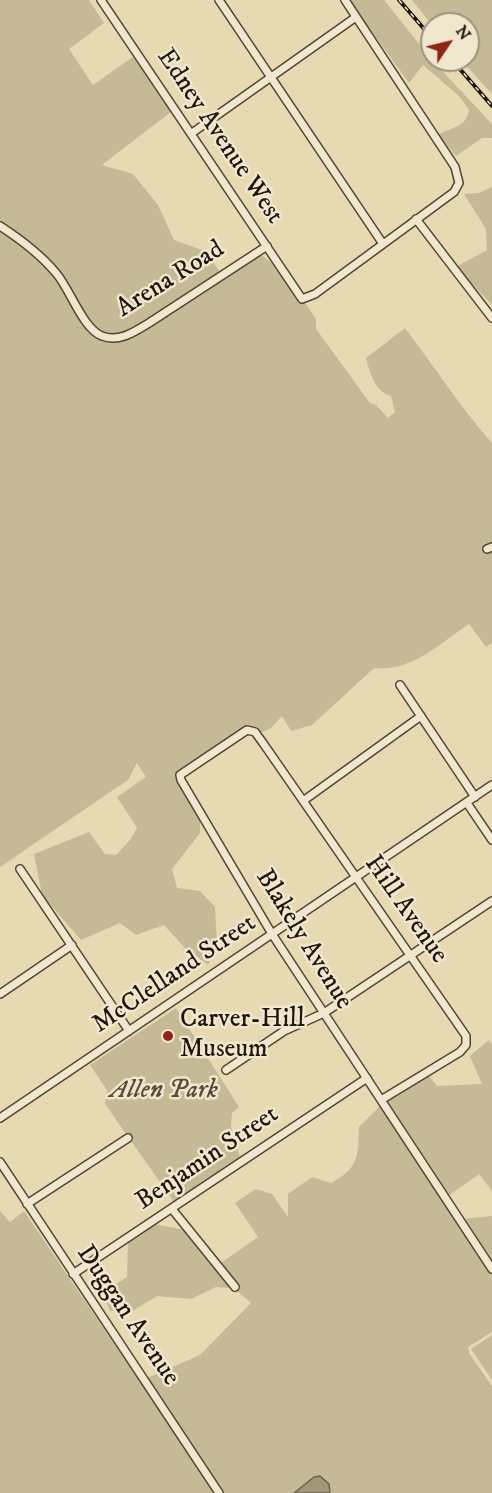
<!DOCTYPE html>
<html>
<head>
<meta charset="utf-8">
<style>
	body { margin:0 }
	#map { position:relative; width:492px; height:1493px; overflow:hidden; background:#e7dab3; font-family:"IM FELL DW Pica",serif }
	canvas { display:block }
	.north { position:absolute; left:420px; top:12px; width:60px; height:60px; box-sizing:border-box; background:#efe7ce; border:2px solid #9c937f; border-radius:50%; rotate:55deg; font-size:16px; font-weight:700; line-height:24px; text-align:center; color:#1f1509 }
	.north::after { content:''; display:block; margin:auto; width:21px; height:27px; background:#8f2418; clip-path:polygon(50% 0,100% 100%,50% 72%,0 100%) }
</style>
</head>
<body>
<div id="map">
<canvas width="492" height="1493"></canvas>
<div class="north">N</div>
</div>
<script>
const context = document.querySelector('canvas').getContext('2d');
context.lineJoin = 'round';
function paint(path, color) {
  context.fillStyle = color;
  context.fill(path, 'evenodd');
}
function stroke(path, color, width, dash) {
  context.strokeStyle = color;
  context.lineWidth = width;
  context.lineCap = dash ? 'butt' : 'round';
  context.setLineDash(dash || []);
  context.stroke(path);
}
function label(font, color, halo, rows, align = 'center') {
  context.font = font + ' "IM FELL DW Pica",serif';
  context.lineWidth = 5;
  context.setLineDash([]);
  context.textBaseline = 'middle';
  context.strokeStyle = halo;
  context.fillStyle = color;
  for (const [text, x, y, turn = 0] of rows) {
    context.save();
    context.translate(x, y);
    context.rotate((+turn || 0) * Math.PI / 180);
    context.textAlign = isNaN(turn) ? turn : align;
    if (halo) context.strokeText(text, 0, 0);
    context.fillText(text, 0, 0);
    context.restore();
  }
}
paint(new Path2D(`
	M0 0H89L104 23 69 49 93 85 133 57 172 111 102 165 133 174 158 205 174 240 205 251 224 277 260 254 275 265 298 302 304 301 316 319V329L370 403 376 405 388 418 395 412 391 396C375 392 370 373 366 358L405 328C434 366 460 407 492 443V543L483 548 485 553 492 550V643L486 647 469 624C439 644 412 672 374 668L312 725 291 731 282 716 271 728 260 733 246 727 177 775 178 782 200 820V833L172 869 177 888 200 891 215 907 217 947 208 965 185 948 164 925 136 935 120 923 81 940 42 895 34 854 89 832 105 854 116 855 130 840 137 828 117 797 146 777 137 763 128 780 0 867Z
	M349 0H384L432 60 492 124V138H482L456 156 438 135C451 127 466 128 469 110L459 96 423 65 409 83Z
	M412 0H492V94L461 60H468V24L432 25Z
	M492 187V305L456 267 487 250 486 229 464 194 479 193Z
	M176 1008 239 1107 232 1113 231 1127 240 1157 174 1202 105 1104 107 1090 90 1065Z
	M489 1040 492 1044V1191L479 1174 448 1196 386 1101 428 1075 437 1086 482 1084 470 1056Z
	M380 1106 492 1275V1332L468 1347 469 1353 492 1386V1493H330L320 1476 314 1477 294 1493H223L147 1378 200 1355 251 1303 236 1290 239 1287 221 1263 258 1237 235 1203 256 1189 272 1194 288 1217V1194L312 1177 331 1183C359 1168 358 1157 359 1127Z
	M0 1211 10 1222 24 1211 215 1493H0Z
	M492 1216V1263L463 1219Z
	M154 1224 185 1230 230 1288 216 1287 191 1299 157 1296 134 1310 110 1311 103 1292 127 1277 128 1243Z
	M492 1335V1380L471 1349Z`), '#c5b996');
const water = new Path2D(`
	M320 1476 329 1484 330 1493H294L314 1477Z`);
paint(water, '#a39779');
stroke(water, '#6e634c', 1.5);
const minor = new Path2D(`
	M101 0 302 299 315 294 435 206 454 192 459 183 455 167 345 0
	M219 0 383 244
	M192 133 356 17
	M416 219 492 318
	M0 226C20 239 41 255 56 273 70 289 83 329 102 336 119 343 136 331 149 323L267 246
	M487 549 492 547
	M400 685 475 797
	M303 801 421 716
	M467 803 492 840
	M20 869 129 1031
	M0 994 72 945
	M226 1070 284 1031 324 1013 492 901
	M381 1100 460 1052 466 1045V1036L263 743 255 732 247 730 180 775 181 780 272 934 492 1269
	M0 1118 492 785
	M0 1162 219 1493
	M27 1204 128 1138
	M172 1209 235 1287
	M73 1274 367 1078`);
stroke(minor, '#514634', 10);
stroke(minor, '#efe7ce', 7);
const rail = new Path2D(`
	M399 0 432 38
	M452 60 492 106`);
stroke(rail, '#1f1509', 4);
stroke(rail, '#efe7ce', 1.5, [4.5]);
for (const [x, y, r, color] of [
	[168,1036,6,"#8f2418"]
]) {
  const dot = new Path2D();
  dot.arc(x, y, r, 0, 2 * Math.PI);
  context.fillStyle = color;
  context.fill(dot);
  stroke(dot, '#efe7ce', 2);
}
label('26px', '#1f1509', '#efe7ce', [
	["Edney Avenue West",219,137,56],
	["Arena Road",171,280,-32],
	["Hill Avenue",405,910,55],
	["Blakely Avenue",303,940,58],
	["McClelland Street",175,975,-34],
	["Benjamin Street",208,1159,-34],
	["Duggan Avenue",127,1316,56]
]);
label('26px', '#1f1509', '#efe7ce', [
	["Carver-Hill",180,1021],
	["Museum",180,1051]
], 'left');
label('italic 26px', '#594e3a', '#efe7ce', [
	["Allen Park",164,1092]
]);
</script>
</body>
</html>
